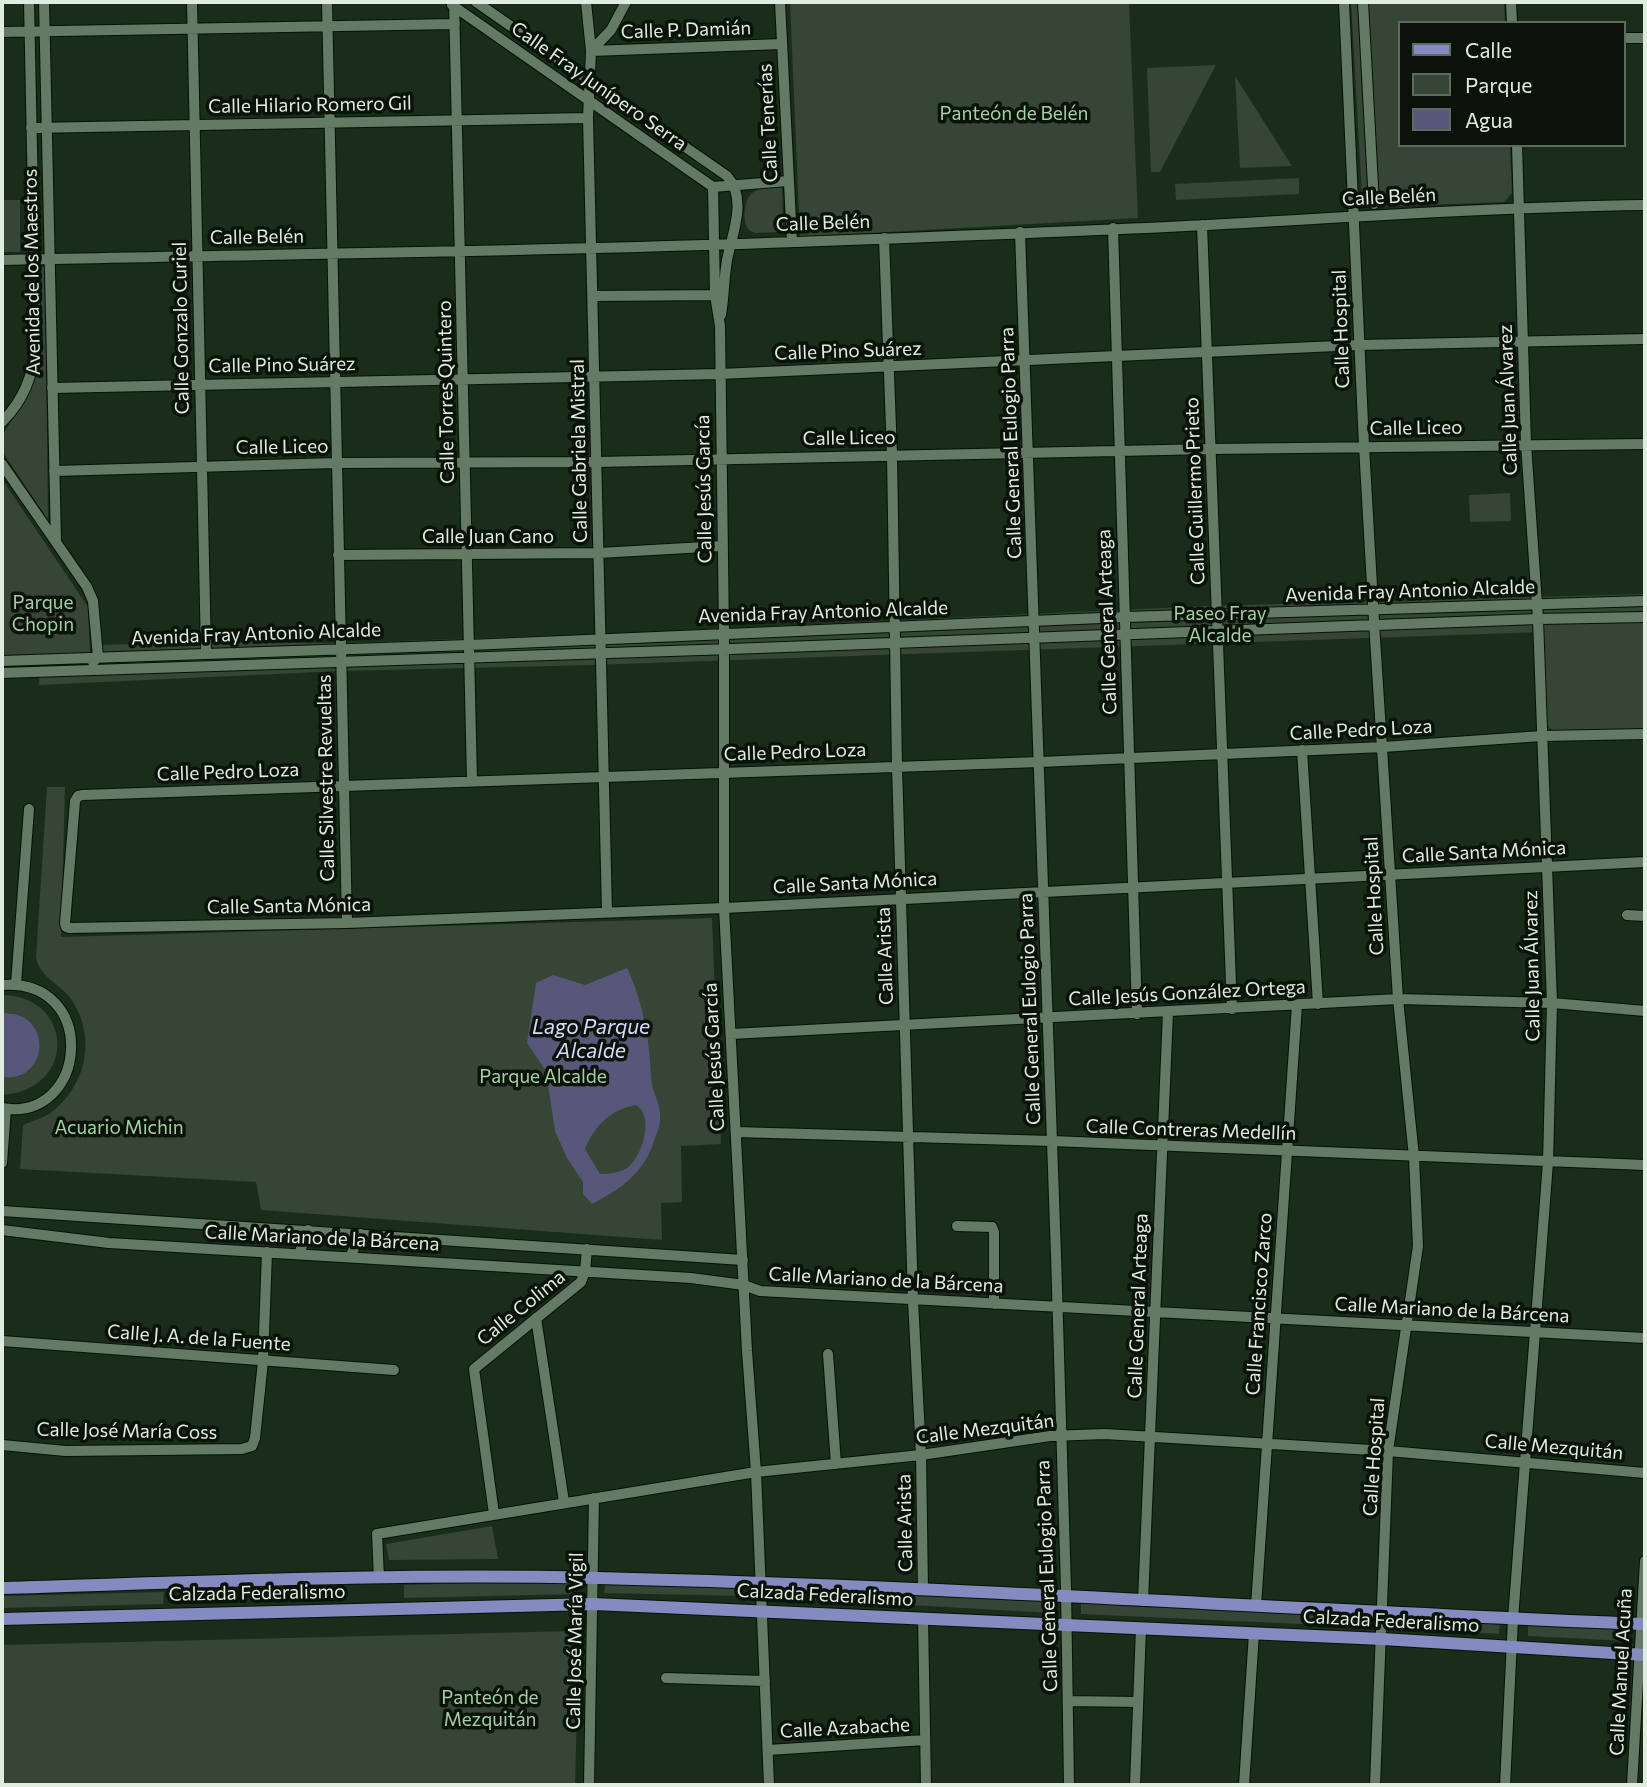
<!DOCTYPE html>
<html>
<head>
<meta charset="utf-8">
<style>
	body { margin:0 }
	#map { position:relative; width:1647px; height:1787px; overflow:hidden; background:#1a2c1a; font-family:Commissioner,sans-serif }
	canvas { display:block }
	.frame { position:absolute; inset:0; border:4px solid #e0ece0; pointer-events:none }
	.legend { position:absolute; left:1398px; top:21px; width:228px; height:126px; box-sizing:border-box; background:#0a120a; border:2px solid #606960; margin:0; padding:9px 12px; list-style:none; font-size:21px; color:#e0ece0 }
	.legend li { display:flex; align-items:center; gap:14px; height:35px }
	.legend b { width:35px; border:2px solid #606960 }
</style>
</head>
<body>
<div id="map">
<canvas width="1647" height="1787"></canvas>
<div class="frame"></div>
<ul class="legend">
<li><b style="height:9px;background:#858ac1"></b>Calle</li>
<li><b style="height:19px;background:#364535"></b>Parque</li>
<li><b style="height:19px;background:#575879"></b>Agua</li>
</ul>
</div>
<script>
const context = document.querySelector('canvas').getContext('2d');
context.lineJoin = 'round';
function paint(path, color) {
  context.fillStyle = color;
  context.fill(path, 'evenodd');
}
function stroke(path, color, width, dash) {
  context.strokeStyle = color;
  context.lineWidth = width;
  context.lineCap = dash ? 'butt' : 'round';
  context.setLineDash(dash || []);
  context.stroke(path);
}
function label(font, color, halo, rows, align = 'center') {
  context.font = font + ' Commissioner,sans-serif';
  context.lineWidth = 7;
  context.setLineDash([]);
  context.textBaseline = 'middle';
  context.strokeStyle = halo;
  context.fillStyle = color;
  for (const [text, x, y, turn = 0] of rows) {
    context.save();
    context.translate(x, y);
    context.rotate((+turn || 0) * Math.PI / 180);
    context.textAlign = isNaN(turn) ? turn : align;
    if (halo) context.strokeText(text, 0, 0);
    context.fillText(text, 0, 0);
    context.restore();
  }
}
paint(new Path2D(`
	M790 2H1129L1138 218 800 237Z
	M1351 2H1504L1505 23H1400V145H1510L1512 193 1504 202 1372 207 1362 196Z
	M1216 65 1160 172H1151L1147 68Z
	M1235 76 1292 166 1240 168Z
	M1299 178V194L1176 200 1175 184Z
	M779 185 782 188 783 228 779 232 755 233 749 230C744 223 744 217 745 208 748 188 762 188 779 185Z
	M2 200H20V252H2Z
	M40 267H45L48 520 2 451V436L29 393 40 363Z
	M2 479 88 607 90 654 2 656Z
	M1510 493 1511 521 1470 522 1469 495Z
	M1645 594V729L1553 731 1547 726 1543 632 593 665 341 671 39 685 40 660 98 657 99 645 206 642 340 643 594 634 1207 606Z
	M47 787H65L61 937 712 918 721 1144 681 1146 682 1202 661 1203 662 1240 261 1210 256 1182 20 1169 23 1125C32 1121 41 1119 49 1114 85 1088 97 1041 73 1002 63 985 39 978 36 957Z
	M2 995C74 996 78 1090 2 1095V1077L20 1075 29 1070 12 1013H2Z
	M492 1526 498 1559 389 1560 386 1544Z
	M576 1580V1594L404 1598V1585Z
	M605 1581 743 1584V1596L604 1593Z
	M857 1590 1053 1599 1052 1613 785 1598V1593L835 1594Z
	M164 1592 163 1604 2 1608V1596Z
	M1081 1601 1367 1615V1627L1081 1614Z
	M1398 1616 1500 1621 1499 1634 1397 1629Z
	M1528 1623 1627 1628 1626 1641 1528 1636Z
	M573 1631 579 1634 575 1785H2V1645Z`), '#364535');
paint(new Path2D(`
	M627 968C643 1001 650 1043 651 1078 652 1093 662 1105 660 1120 660 1127 656 1134 654 1141 644 1173 621 1189 592 1204L583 1194V1182L567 1158 555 1131 546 1071 527 1043 536 983 553 975 585 985ZM636 1105C655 1116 642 1158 627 1168 619 1173 609 1174 600 1174L585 1149C595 1125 610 1110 636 1105Z
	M2 1013C54 1011 50 1083 2 1077Z`), '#575879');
const minor = new Path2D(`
	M44 2 56 542
	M192 2 206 653
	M327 2 347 923
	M454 2 472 780
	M476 2 727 176C748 199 732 234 727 260 724 278 724 297 721 315
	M586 2 591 51 588 118 607 912
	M780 2 792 242
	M1344 2 1364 446 1375 638 1398 999 1414 1157 1418 1246 1388 1451 1375 1785
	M1363 2 1374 204
	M1511 2 1512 23
	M452 5 713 187 788 181
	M2 32 455 24
	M1624 38H1645
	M591 51 782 44
	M591 51 611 30 626 2
	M31 128 588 118
	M713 187 715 295 720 326 724 634V908L747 1351 756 1472 769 1785
	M1202 225 1232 1009
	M1113 228 1137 1014
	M1020 232 1056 1255 1066 1589 1069 1785
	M884 238 892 455 897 766 913 1300 921 1455 923 1590
	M2 260C266 254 531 252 795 242 932 237 1070 232 1208 225 1354 217 1499 207 1645 205
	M593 296 722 295
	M52 388 720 374 1359 345 1645 339
	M2 422C24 400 33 375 36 345L29 2
	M2 464 87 587 93 601 98 657 93 662
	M54 471 336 463 597 462 1211 449 1645 444
	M338 555 599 553 722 546
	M2 661 469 645 1125 617 1645 601
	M2 673 731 649 1538 619 1645 617
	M1645 734 1542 736 1383 747 1040 762 83 795 78 796 75 801 65 923 66 927 69 928 347 923 724 908 1645 862
	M1302 750 1318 1004
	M1627 915 1645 916
	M16 984 29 809
	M2 985C100 978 88 1123 2 1108
	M731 1034 1398 999 1552 1003 1645 1011
	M736 1132 1052 1141 1645 1165
	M2 1163 6 1109
	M2 1211 743 1260
	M957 1226 992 1227 994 1232V1304
	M2 1230 109 1243 691 1278 744 1285 760 1291 1645 1338
	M299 1254 308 1230
	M350 1257 361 1234
	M536 1318 564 1502
	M2 1341 394 1370
	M828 1354 836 1464
	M2 1445 66 1451 242 1449 252 1446 255 1438 263 1361 267 1252
	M494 1514 474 1369 581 1282 585 1271 587 1249
	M379 1578 377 1534 756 1472 921 1455 1050 1436 1105 1434 1388 1451 1645 1473
	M1143 1601 1168 1012
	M1256 1606 1297 1005
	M923 1618 926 1785
	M666 1678 765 1681
	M1068 1701 1138 1702
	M768 1750 925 1740
	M589 1785 594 1498
	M1135 1785 1141 1628
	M1244 1785 1254 1633
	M1505 1785 1513 1619 1548 1162 1552 1003 1538 619 1526 444 1517 145
	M1632 1785 1645 1561`);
const major = new Path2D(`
	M2 1588C200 1582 399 1573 597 1578 946 1586 1296 1610 1645 1624
	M2 1619 593 1604 1382 1639 1645 1655`);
stroke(minor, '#041404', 12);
stroke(major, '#041404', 14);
stroke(minor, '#657a64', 10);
stroke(major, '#858ac1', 12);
label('19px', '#e0ece0', '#0a120a', [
	["Calle P. Damián",686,30,-2],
	["Calle Fray Junípero Serra",599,86,35],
	["Calle Hilario Romero Gil",310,105,-1],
	["Calle Tenerías",768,123,-93],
	["Calle Belén",1389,197,-3],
	["Calle Belén",823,223,-2],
	["Calle Belén",257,237,-1],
	["Avenida de los Maestros",32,272,-91],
	["Calle Gonzalo Curiel",181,328,-91],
	["Calle Hospital",1341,329,-92],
	["Calle Pino Suárez",848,351,-2],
	["Calle Pino Suárez",282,365,-1],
	["Calle Torres Quintero",446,392,-91],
	["Calle Juan Álvarez",1508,400,-92],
	["Calle Liceo",1416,428,-1],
	["Calle Liceo",849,438,-1],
	["Calle General Eulogio Parra",1011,443,-92],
	["Calle Liceo",282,447,-1],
	["Calle Gabriela Mistral",579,451,-91],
	["Calle Jesús García",704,489,-91],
	["Calle Guillermo Prieto",1195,491,-92],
	["Calle Juan Cano",488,537],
	["Avenida Fray Antonio Alcalde",1410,591,-2],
	["Avenida Fray Antonio Alcalde",823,612,-2],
	["Calle General Arteaga",1107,622,-92],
	["Avenida Fray Antonio Alcalde",256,634,-2],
	["Calle Pedro Loza",1361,730,-3],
	["Calle Pedro Loza",795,752,-2],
	["Calle Pedro Loza",228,772,-2],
	["Calle Silvestre Revueltas",326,778,-91],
	["Calle Santa Mónica",1484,852,-3],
	["Calle Santa Mónica",855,883,-3],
	["Calle Hospital",1374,896,-93],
	["Calle Santa Mónica",289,906,-1],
	["Calle Arista",885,956,-92],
	["Calle Juan Álvarez",1532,966,-91],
	["Calle Jesús González Ortega",1187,993,-3],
	["Calle General Eulogio Parra",1030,1009,-92],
	["Calle Jesús García",714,1057,-93],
	["Calle Contreras Medellín",1191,1130,2],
	["Calle Mariano de la Bárcena",322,1238,3],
	["Calle Mariano de la Bárcena",886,1280,3],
	["Calle Francisco Zarco",1259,1304,-86],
	["Calle General Arteaga",1138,1306,-88],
	["Calle Colima",521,1308,-39],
	["Calle Mariano de la Bárcena",1452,1310,3],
	["Calle J. A. de la Fuente",199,1338,4],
	["Calle Mezquitán",985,1429,-7],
	["Calle José María Coss",127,1431,1],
	["Calle Mezquitán",1554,1447,5],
	["Calle Hospital",1374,1457,-86],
	["Calle Arista",905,1523,-91],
	["Calle General Eulogio Parra",1047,1576,-92],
	["Calzada Federalismo",257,1593,-1],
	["Calzada Federalismo",825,1595,3],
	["Calzada Federalismo",1391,1621,3],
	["Calle José María Vigil",575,1641,-89],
	["Calle Manuel Acuña",1621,1672,-87],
	["Calle Azabache",845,1728,-3]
]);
label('19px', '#a2d2a1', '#0a120a', [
	["Panteón de Belén",1014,114],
	["Parque",43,603],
	["Chopin",43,625],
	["Paseo Fray",1220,614],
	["Alcalde",1220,636],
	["Parque Alcalde",543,1077],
	["Acuario Michin",119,1128],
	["Panteón de",490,1698],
	["Mezquitán",490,1720]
]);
label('italic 21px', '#d8dafe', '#0a120a', [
	["Lago Parque",591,1027],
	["Alcalde",591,1051]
]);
</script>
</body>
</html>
